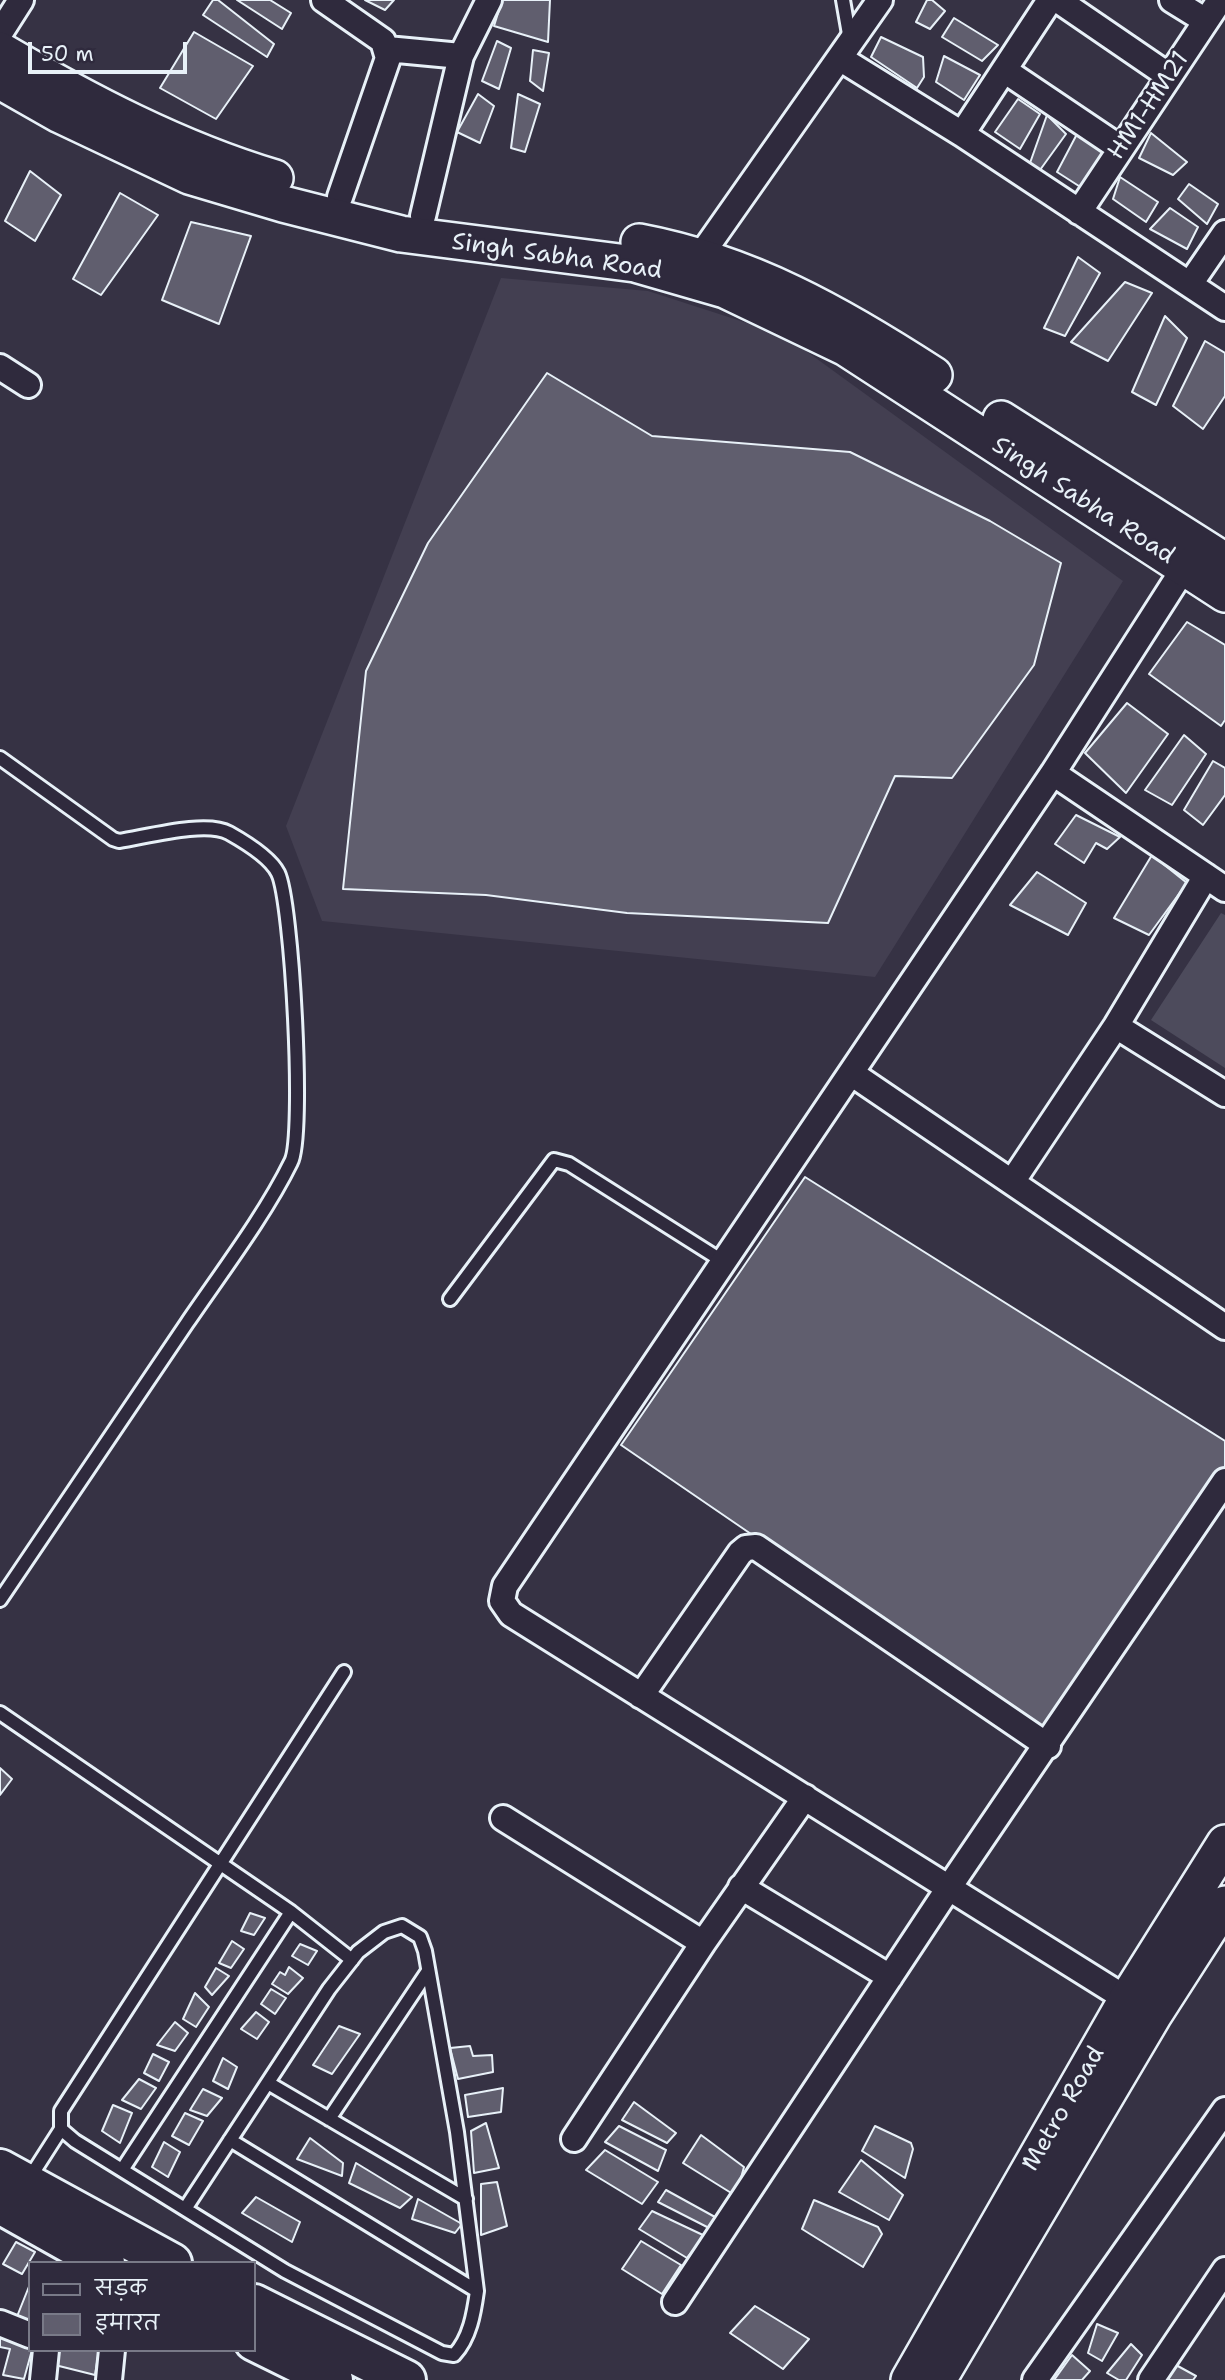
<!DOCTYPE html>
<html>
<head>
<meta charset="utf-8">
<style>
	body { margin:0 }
	#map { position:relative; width:1225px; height:2380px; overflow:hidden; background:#363244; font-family:"Shantell Sans","Playpen Sans Deva",sans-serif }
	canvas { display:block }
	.legend { position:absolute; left:28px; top:2261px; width:228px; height:91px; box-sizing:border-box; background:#2f2a3d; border:2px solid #797a88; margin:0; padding:9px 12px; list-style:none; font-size:21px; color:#e8f1f8 }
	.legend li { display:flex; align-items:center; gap:14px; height:35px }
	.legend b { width:35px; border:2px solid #797a88 }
	.scale { position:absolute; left:28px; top:42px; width:159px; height:32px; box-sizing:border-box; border:4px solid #e8f1f8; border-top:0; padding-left:9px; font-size:21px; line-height:24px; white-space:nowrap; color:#e8f1f8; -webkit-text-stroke:5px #2f2a3d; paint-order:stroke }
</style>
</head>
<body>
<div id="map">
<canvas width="1225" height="2380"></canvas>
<ul class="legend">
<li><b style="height:9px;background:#2f2a3d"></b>सड़क</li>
<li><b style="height:19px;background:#605e6e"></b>इमारत</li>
</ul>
<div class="scale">50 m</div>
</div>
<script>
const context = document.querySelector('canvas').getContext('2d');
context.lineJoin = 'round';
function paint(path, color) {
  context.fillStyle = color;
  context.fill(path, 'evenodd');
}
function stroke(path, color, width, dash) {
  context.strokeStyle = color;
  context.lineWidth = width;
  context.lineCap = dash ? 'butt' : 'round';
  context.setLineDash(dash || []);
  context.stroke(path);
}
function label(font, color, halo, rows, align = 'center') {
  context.font = font + ' "Shantell Sans",sans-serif';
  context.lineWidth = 5;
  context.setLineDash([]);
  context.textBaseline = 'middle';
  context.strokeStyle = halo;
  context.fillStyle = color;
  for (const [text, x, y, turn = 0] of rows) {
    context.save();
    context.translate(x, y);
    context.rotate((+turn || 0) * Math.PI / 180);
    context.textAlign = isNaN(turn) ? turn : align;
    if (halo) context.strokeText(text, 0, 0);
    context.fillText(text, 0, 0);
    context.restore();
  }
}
paint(new Path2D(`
	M501 278 648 291 784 335 1123 581 875 977 322 921 286 826Z`), '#433f51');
paint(new Path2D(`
	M1221 913 1225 915V1068L1151 1020Z`), '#4d4b5c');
const building = new Path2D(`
	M213 0H218L274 44 267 57 203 15Z
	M237 0H270L291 13 282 29Z
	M365 0H394L385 10Z
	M502 0H550L548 42 494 26Z
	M927 0H932L945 11 930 29 916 22Z
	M954 18 998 45 982 61 942 37Z
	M194 32 253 66 216 119 160 88Z
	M881 37 923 57 924 77 917 88 871 57Z
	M497 41 511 48 499 89 482 81Z
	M533 50 549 53 543 91 530 81Z
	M944 56 980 75 964 100 936 82Z
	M478 94 494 106 480 143 457 132Z
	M518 94 540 104 525 152 511 148Z
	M1018 99 1040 114 1020 149 995 132Z
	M1047 115 1066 134 1040 170 1030 163Z
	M1151 133 1187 162 1173 175 1139 158Z
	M1077 134 1103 152 1082 188 1057 172Z
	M30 171 61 195 35 241 5 221Z
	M1120 177 1158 202 1146 222 1113 199Z
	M1189 184 1218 204 1207 224 1178 199Z
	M120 193 158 215 101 295 73 279Z
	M1170 208 1198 227 1187 249 1150 229Z
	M191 222 251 236 219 324 162 300Z
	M1078 257 1100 273 1065 336 1044 328Z
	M1125 282 1152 293 1108 361 1071 342Z
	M1165 316 1187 338 1156 405 1132 392Z
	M1205 341 1225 353V396L1203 429 1173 406Z
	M547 373 652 436 850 452 990 521 1061 563 1034 665 952 778 895 776 828 923 627 913 486 895 343 889 366 671 428 543Z
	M1187 622 1225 645V720L1221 726 1149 674Z
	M1127 703 1168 734 1126 793 1085 753Z
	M1184 735 1206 754 1172 805 1145 790Z
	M1213 761 1225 768V795L1203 825 1184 810Z
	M1076 815 1120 837 1107 849 1096 843 1084 863 1055 844Z
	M1152 855 1187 883 1149 935 1114 918Z
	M1037 872 1086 903 1068 935 1010 905Z
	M805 1177 1225 1441V1475L1049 1738 621 1445Z
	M0 1768 12 1779 0 1795Z
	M250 1913 265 1918 254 1935 241 1931Z
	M232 1941 244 1949 231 1968 219 1963Z
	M300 1944 317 1951 308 1965 292 1956Z
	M289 1967 303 1978 288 1994 272 1984 280 1972 285 1975Z
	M216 1968 229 1976 212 1995 205 1987Z
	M271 1989 286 1998 275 2014 261 2004Z
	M195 1993 209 2007 196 2027 183 2019Z
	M256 2012 269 2022 257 2039 241 2029Z
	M175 2022 188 2033 175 2051 157 2045Z
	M339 2026 360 2034 332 2074 313 2065Z
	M470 2046 473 2056 492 2055 493 2072 458 2079 450 2048Z
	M153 2054 169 2062 159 2081 144 2073Z
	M223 2058 237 2067 228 2089 213 2081Z
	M139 2079 156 2088 141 2109 122 2100Z
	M503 2088 501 2112 468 2117 465 2095Z
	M203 2089 222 2098 207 2116 190 2110Z
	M634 2102 676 2133 667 2143 622 2120Z
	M113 2105 132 2113 120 2143 102 2131Z
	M185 2113 203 2121 189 2145 172 2136Z
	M486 2123 499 2168 474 2173 471 2131Z
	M619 2126 666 2150 658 2171 605 2142Z
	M875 2126 911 2143 913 2149 905 2178 862 2151Z
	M701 2135 744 2167 736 2196 683 2163Z
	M310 2138 343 2163 342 2176 297 2159Z
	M164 2142 180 2152 168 2177 152 2167Z
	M605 2150 658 2182 642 2204 586 2170Z
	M861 2160 903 2195 889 2220 839 2192Z
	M356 2163 412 2197 400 2208 349 2183Z
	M497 2182 507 2226 481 2235V2184Z
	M666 2190 715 2217 709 2228 658 2202Z
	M256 2197 300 2222 292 2242 242 2213Z
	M418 2199 462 2224 455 2233 412 2219Z
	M814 2200 878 2227 882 2234 863 2267 802 2229Z
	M652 2211 705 2236 687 2258 639 2229Z
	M641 2241 681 2265 662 2294 622 2269Z
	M16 2242 35 2252 22 2274 3 2264Z
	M30 2284V2325L16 2319Z
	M755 2306 809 2339 783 2369 730 2333Z
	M1097 2324 1118 2333 1102 2361 1088 2353Z
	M0 2333 30 2345V2350H32L24 2379 3 2375 10 2349 0 2347Z
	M1131 2344 1142 2355 1126 2380H1119L1107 2373Z
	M57 2350H99L95 2375 55 2365Z
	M1072 2355 1090 2371 1082 2380H1054Z
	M1176 2365 1196 2376 1193 2380H1163Z`);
paint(building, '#605e6e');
stroke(building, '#e8f1f8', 2);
const lane = new Path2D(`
	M843 0 850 40
	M0 758 113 839 119 841C146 837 206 820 229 833 245 842 270 857 278 873 292 901 305 1136 291 1162 265 1215 221 1273 187 1323 125 1415 62 1507 0 1600
	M450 1299 554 1160 569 1164 724 1262
	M0 1713 291 1912 352 1960
	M268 2083 466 2199
	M329 2119 428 1971
	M230 2140 477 2291
	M122 2170 291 1912
	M29 2179 61 2129
	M185 2209 329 1989 358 1952 384 1932 402 1926 420 1937 425 1951 457 2132 477 2291C474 2313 470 2338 454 2355L442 2353 285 2271 75 2141 61 2129V2111L344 1672`);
const street = new Path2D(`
	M324 0 383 41 388 58 340 197
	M1058 0 1169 76
	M1172 0 1206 21
	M0 33 21 0
	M387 49 461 56 489 0
	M841 59 962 134 1225 308
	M1004 70 1120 148
	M962 134 1050 0
	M1079 212 1220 0
	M423 216 461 56
	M701 255 880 0
	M1190 284 1225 233
	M0 367 28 385
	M1053 773 1225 889
	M1116 1026 1225 1094
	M851 1073 1225 1327
	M1012 1182 1116 1026 1206 876
	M641 1696 740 1553 746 1548 756 1547 1048 1746
	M503 1818 703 1943
	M741 1887 890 1977
	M1141 2008 511 1614 502 1601 505 1586 1053 773 1193 554
	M574 2139 703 1943 805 1797
	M675 2302 950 1886 1225 1481
	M0 2323 30 2335
	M43 2380 46 2350
	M109 2380 112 2350
	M1035 2380 1225 2110
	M1151 2380 1225 2270`);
const secondary = new Path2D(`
	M0 50C87 101 178 149 275 178
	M0 81 60 115 189 176 283 204 401 234 635 264 725 290 846 348 1225 594
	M639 242C750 263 840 314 934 375
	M1001 419 1225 561
	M909 2380 1127 1999 1225 1843
	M938 2380 1153 2016 1225 1904`);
const primary = new Path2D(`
	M0 2169 172 2263
	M0 2204 105 2263
	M254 2304 406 2380
	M254 2341 333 2380`);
stroke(lane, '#e8f1f8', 18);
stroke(street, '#e8f1f8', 30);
stroke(secondary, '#e8f1f8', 40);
stroke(primary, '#e8f1f8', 44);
stroke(lane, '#2f2a3d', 12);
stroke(street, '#2f2a3d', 24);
stroke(secondary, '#2f2a3d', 35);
stroke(primary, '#2f2a3d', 38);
label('24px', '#e8f1f8', '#2f2a3d', [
	["HM1-HM21",1149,106,-56],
	["Singh Sabha Road",557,257,8],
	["Singh Sabha Road",1083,501,33],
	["Metro Road",1064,2109,-60]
]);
</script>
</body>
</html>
